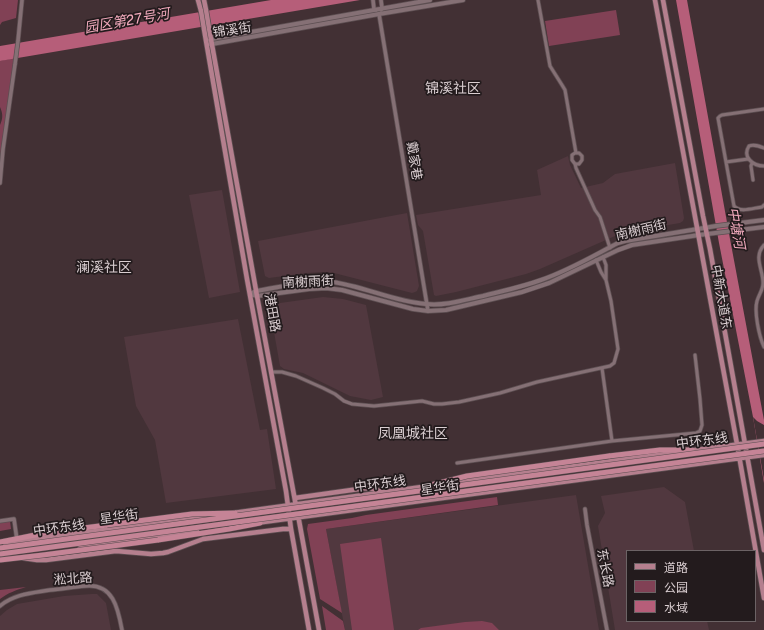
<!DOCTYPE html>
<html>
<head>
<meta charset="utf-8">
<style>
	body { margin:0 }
	#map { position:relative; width:764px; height:630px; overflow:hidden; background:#423034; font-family:"Public Sans","Noto Sans SC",sans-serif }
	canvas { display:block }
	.legend { position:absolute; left:626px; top:550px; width:130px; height:72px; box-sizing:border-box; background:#231b1d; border:1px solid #6c6365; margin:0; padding:5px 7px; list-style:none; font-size:12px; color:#daced1 }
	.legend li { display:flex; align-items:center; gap:8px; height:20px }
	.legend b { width:20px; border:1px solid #6c6365 }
</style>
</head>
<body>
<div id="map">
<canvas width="764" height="630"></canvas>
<ul class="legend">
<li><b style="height:5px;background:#b57f8e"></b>道路</li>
<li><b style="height:11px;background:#814155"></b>公园</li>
<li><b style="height:11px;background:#b65e79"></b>水域</li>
</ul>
</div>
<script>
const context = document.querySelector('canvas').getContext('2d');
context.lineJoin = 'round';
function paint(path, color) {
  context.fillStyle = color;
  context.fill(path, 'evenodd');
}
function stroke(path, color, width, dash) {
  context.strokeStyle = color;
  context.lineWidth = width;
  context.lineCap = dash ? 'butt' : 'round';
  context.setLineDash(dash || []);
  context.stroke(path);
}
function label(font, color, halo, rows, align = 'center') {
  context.font = font + ' "Public Sans","Noto Sans SC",sans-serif';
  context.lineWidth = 3.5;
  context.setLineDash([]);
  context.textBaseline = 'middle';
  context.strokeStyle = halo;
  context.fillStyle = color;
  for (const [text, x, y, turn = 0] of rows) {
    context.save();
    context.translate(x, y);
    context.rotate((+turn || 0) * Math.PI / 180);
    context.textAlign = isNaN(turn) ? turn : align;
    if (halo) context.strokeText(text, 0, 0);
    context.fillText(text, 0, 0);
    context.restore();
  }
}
paint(new Path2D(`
	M568 156 570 165 581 188 603 183 615 174 675 163 684 218 683 221 680 223 633 231 615 236 540 269 526 274 456 292 436 296 434 295 423 231 418 225 416 215 541 195 537 170Z
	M222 190 240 292 209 298 189 195Z
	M407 213 419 286 417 291 415 292 412 293 334 273 322 272 307 273 269 278 265 276 258 241Z
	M323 297 343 299 366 305 383 397 371 400 350 396 303 373 284 369 280 366 271 315 273 309 276 306 280 303Z
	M238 319 260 430 267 429 276 489 166 503 155 440 136 406 124 337Z
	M664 487 685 502 694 551H627V621H707L709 630H615L598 526 605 513 601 496Z
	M576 495 599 630H345L326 529Z
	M92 594H97L106 603 111 630H0V616L7 610 17 604 64 596Z`), '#51383f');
paint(new Path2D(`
	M0 0H18L16 18 2 22 0 25Z
	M616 10 620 35 549 46 545 21Z
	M14 58 0 187V125C3 118 3 114 0 107V61Z
	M497 497 498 505 326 529 342 613 320 599 307 529 308 524 352 518 366 515Z
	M10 521 11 529 0 531V522Z
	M381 538 394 630H352L340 544Z
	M26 587C16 590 8 593 0 599V590Z
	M322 606 343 621 345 630H326Z
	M482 621 492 623 499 630H418L421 628 465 622Z`), '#814155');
paint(new Path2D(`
	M271 0H360L0 61V46Z
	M676 0H687L730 239 764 420V483L753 417 719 243Z`), '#b65e79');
paint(new Path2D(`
	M753 417 757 421 764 425V480Z`), '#423034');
const minor = new Path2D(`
	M538 0 550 66 562 85 565 90 576 153
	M764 109 722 115 720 116 718 118 734 206C740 213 753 208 762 207L764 205
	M764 148C759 146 754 144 749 146 742 157 753 166 764 166
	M726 162 748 159
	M752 163 751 166 753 180
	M575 164H579L582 160V156L579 153H575L572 155V160L575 164 576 168 595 210 600 217 610 248
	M764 245C753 257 763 269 763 283 763 290 759 294 757 301 754 312 759 336 764 347
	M596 260 601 272 606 280
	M602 368 612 441
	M271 372H282L296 376 323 388 335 394 344 401 352 404 374 406 422 401 434 404H442L459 402 500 393 537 382 610 366 614 363 618 349 611 301 606 280V265L603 257
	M457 463 612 441 696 433 700 431 702 425 700 399 695 355`);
const tertiary = new Path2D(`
	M373 0 374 9 376 10
	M381 0 382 8 381 10
	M379 14 428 311
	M18 41 22 0
	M0 183 3 149 15 64
	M585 509 587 525 607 630
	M0 521 14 519 17 540
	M0 606C14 594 32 593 50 590 62 589 73 587 85 586 113 583 118 608 122 630`);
const secondary = new Path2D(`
	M210 40 212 39 430 0
	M210 44H212L379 14 463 0
	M250 294 256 291C281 287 307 280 332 282 364 286 394 302 426 304 446 306 464 300 483 296 502 291 522 287 541 280 568 271 593 256 618 243L625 241 716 226 764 220
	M250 294 257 296 309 289 326 288 342 290 413 309 428 311 446 310 522 292 549 283 618 250 632 245 699 235 764 227`);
const primary = new Path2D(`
	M198 0 201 11
	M204 0 206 10
	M655 0 737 444 764 598
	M663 0 703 216 710 249 764 550
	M209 28 257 296 296 506
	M204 29 247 279 286 491 291 529 309 630
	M688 451 764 441
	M447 483 681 452
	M295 498 366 488 375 489 382 492
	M233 513 429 486
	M298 515 319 630
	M256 523 764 455
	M5 543 211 516
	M80 548 197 531
	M23 558 37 560H46L116 551 151 554 163 553 168 552 203 539 283 529H291`);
const trunk = new Path2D(`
	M609 456 660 450H692
	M158 540 229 529 260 523
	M0 542 45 533 107 525`);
stroke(minor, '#5d4f52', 4.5);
stroke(tertiary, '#5d4f52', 5);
stroke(secondary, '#5d4f52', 5.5);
stroke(primary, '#5d4f52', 6);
stroke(trunk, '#5d4f52', 6);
stroke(minor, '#857075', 3);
stroke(tertiary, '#857075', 3.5);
stroke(secondary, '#857075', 4);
stroke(primary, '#b57f8e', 4.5);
stroke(trunk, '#c58496', 5);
const tertiaryBridge = new Path2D(`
	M15 64 18 41`);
const primaryBridge = new Path2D(`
	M206 10 209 28
	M201 11 204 29`);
const trunkBridge = new Path2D(`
	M427 486 467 476 609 456
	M107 525 192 514 235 513
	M0 548 764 444
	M0 554 764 451
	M0 560 43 555 158 540`);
stroke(tertiaryBridge, '#5d4f52', 5, []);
stroke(primaryBridge, '#5d4f52', 6, []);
stroke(trunkBridge, '#5d4f52', 6, []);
stroke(tertiaryBridge, '#857075', 3.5);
stroke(primaryBridge, '#b57f8e', 4.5);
stroke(trunkBridge, '#c58496', 5);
label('13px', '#daced1', '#231b1d', [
	["锦溪街",232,30,-8],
	["戴家巷",414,161,81],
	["南榭雨街",641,230,-13],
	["南榭雨街",308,282,-3],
	["中新大道东",721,297,80],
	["港田路",272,313,80],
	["中环东线",702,441,-8],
	["中环东线",380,484,-8],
	["星华街",440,488,-8],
	["星华街",119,517,-8],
	["中环东线",59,528,-8],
	["东长路",605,568,79],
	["淞北路",73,579,-4]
]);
label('italic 14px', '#f2aabd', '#231b1d', [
	["园区第27号河",127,21,-10],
	["中塘河",736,228,80]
]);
label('14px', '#daced1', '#231b1d', [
	["锦溪社区",453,89],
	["澜溪社区",104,268],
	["凤凰城社区",413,434]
]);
</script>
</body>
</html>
